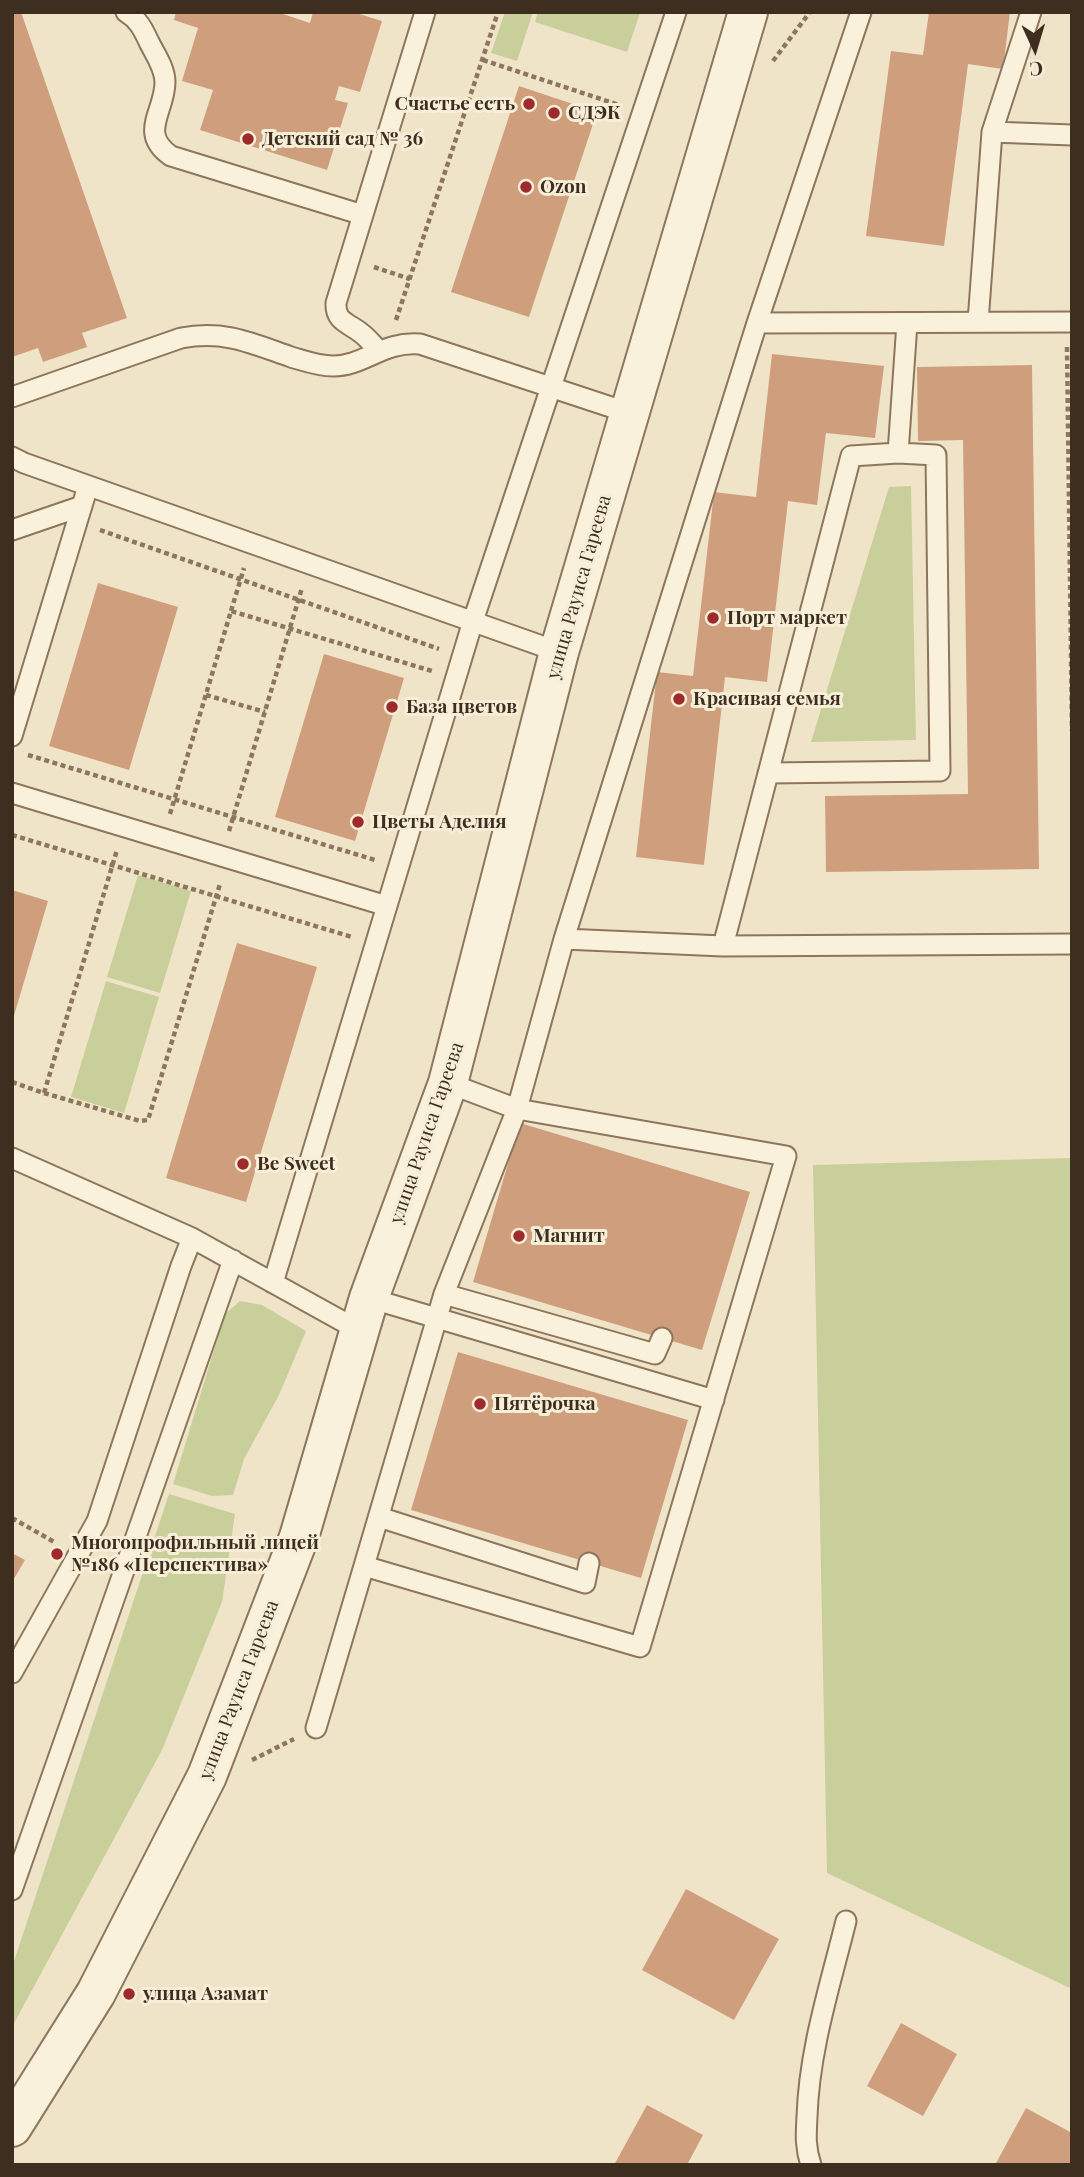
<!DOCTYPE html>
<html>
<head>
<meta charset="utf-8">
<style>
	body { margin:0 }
	#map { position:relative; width:1084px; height:2177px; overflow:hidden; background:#f0e4c8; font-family:"Playfair Display",serif }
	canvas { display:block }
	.frame { position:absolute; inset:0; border:14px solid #3d2e20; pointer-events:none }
	.north { position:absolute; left:1000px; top:14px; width:70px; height:70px; -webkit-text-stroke:5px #f7eed8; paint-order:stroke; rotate:176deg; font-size:19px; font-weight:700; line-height:28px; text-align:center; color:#3d2e20 }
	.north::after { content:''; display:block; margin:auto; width:24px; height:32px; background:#3d2e20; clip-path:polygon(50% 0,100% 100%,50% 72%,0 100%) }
</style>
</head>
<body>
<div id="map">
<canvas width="1084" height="2177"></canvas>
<div class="frame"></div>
<div class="north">С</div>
</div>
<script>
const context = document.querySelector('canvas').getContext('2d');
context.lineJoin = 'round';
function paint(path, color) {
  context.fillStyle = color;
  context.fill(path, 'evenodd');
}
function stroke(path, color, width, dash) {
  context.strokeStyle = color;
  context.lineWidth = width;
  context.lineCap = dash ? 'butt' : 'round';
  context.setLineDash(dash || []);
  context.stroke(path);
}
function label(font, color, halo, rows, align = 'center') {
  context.font = font + ' "Playfair Display",serif';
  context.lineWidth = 6;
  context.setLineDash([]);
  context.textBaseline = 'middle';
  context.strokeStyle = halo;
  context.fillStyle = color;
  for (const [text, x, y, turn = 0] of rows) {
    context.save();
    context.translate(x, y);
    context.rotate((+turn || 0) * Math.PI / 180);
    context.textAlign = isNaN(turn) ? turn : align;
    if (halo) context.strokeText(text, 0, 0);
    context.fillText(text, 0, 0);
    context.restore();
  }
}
paint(new Path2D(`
	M505 12H533L517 61 491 53Z
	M538 12H638L640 13 627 52 535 22Z
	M911 486 916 740 811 742 889 487Z
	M138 875 191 891 160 993 107 977Z
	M106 981 159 997 124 1113 71 1097Z
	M1072 1158V1989L827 1873 813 1165Z
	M240 1301 262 1305 306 1331 279 1395 244 1459 233 1495 212 1496 173 1484 225 1314Z
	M169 1494 235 1514 222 1602 162 1750 12 2027V1967Z`), '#c9cf9b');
paint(new Path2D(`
	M12 12H21L127 318 82 333 87 347 43 362 38 348 12 357Z
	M176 12H277L310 23 313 12H353L382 21 360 92 339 86 335 100 348 103 327 170 200 130 213 90 182 81 198 28 174 20Z
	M929 12H1010L1003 69 968 64 944 246 866 236 891 51 923 55Z
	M519 86 597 112 529 317 451 292Z
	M772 354 884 366 875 438 826 433 817 505 788 501 767 682 725 677 704 865 636 857 657 672 693 676 714 492 756 497Z
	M1032 365 1039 869 826 872 825 796 968 794 963 440 918 441 917 367Z
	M98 583 178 607 129 770 49 746Z
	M324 654 404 678 355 841 275 817Z
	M12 890 48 901 13 1019H12Z
	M237 943 317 967 246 1202 166 1178Z
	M520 1123 750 1192 702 1350 473 1282Z
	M458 1352 688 1420 641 1578 411 1510Z
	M12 1553 25 1560 12 1582Z
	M686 1889 779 1939 734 2020 642 1970Z
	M901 2023 957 2054 923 2116 867 2086Z
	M647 2105 703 2135 687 2165H614Z
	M1026 2108 1072 2133V2160L1069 2165H995Z`), '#cf9f7d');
const service = new Path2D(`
	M126 12C138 19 143 29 149 42 155 54 165 68 165 82 165 112 138 133 171 156L363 215
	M992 132 1072 135
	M978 322 992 132 1031 12
	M757 323 1072 322
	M379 351C373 345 368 338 361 333 349 323 335 322 336 303L425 12
	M12 397 181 338C225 330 251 343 291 357 305 361 318 366 333 366 364 366 383 341 420 344L629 413
	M12 457 24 463 559 652
	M12 530 82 506
	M12 736 88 486
	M768 773 940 771 936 455 898 453
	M12 793 387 906
	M564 939 723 946 1072 944
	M723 946 851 456 898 453 907 323
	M12 1158 192 1238 360 1331
	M273 1283 473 621 676 12
	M444 1294 655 1354 662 1338
	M369 1298 714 1400
	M379 1517 585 1583 589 1563
	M364 1566 444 1294 517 1109 564 939 757 323 861 12
	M12 1673 97 1521 181 1266 192 1238
	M316 1728 364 1566 640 1647 786 1156 517 1109 448 1083
	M12 1890 233 1260
	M811 2165C805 2147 806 2135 807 2117 809 2050 830 1986 846 1921`);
const tertiary = new Path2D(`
	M12 2127 96 1993 207 1776 299 1537 369 1298 448 1083 559 652 748 12`);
stroke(service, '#8d765c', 23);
stroke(tertiary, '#8d765c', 42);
stroke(new Path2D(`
	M483 60 619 105
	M773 61 810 12
	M374 267 410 279
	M396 320 498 12
	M1067 347 1072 731
	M100 530 439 649
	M231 611 244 568
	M206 695 265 712
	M28 755 375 860
	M170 814 231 611 432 671
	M229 831 302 588
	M12 835 352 937
	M12 1082 44 1093 117 850
	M44 1093 140 1121 148 1120 220 884
	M12 1518 56 1543
	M252 1760 294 1739`), '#8d765c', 4.5, [5, 3.5]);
stroke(service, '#faf1dc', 19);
stroke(tertiary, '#faf1dc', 38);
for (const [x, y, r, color] of [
	[529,104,7,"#9e2a2b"],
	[554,113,7,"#9e2a2b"],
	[248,139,7,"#9e2a2b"],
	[526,187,7,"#9e2a2b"],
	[713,618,7,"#9e2a2b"],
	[679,699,7,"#9e2a2b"],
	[392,707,7,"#9e2a2b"],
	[358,822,7,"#9e2a2b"],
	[243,1164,7,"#9e2a2b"],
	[519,1236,7,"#9e2a2b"],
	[480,1404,7,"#9e2a2b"],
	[57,1554,7,"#9e2a2b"],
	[129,1994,7,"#9e2a2b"]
]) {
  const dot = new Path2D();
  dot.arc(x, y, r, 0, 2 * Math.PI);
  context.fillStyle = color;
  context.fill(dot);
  stroke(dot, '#f7eed8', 2.5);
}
label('bold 19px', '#3d2e20', '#f7eed8', [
	["Счастье есть",515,104,"right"],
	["СДЭК",568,113],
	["Детский сад № 36",262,139],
	["Ozon",540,187],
	["Порт маркет",727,618],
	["Красивая семья",693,699],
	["База цветов",406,707],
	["Цветы Аделия",372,822],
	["Be Sweet",257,1164],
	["Магнит",533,1236],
	["Пятёрочка",494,1404],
	["Многопрофильный лицей",71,1543],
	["№186 «Перспектива»",71,1565],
	["улица Азамат",143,1994]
], 'left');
label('19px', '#3d2e20', '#f7eed8', [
	["улица Рауиса Гареева",579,587,-74],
	["улица Рауиса Гареева",427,1133,-71],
	["улица Рауиса Гареева",239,1690,-69]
]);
</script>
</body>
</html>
